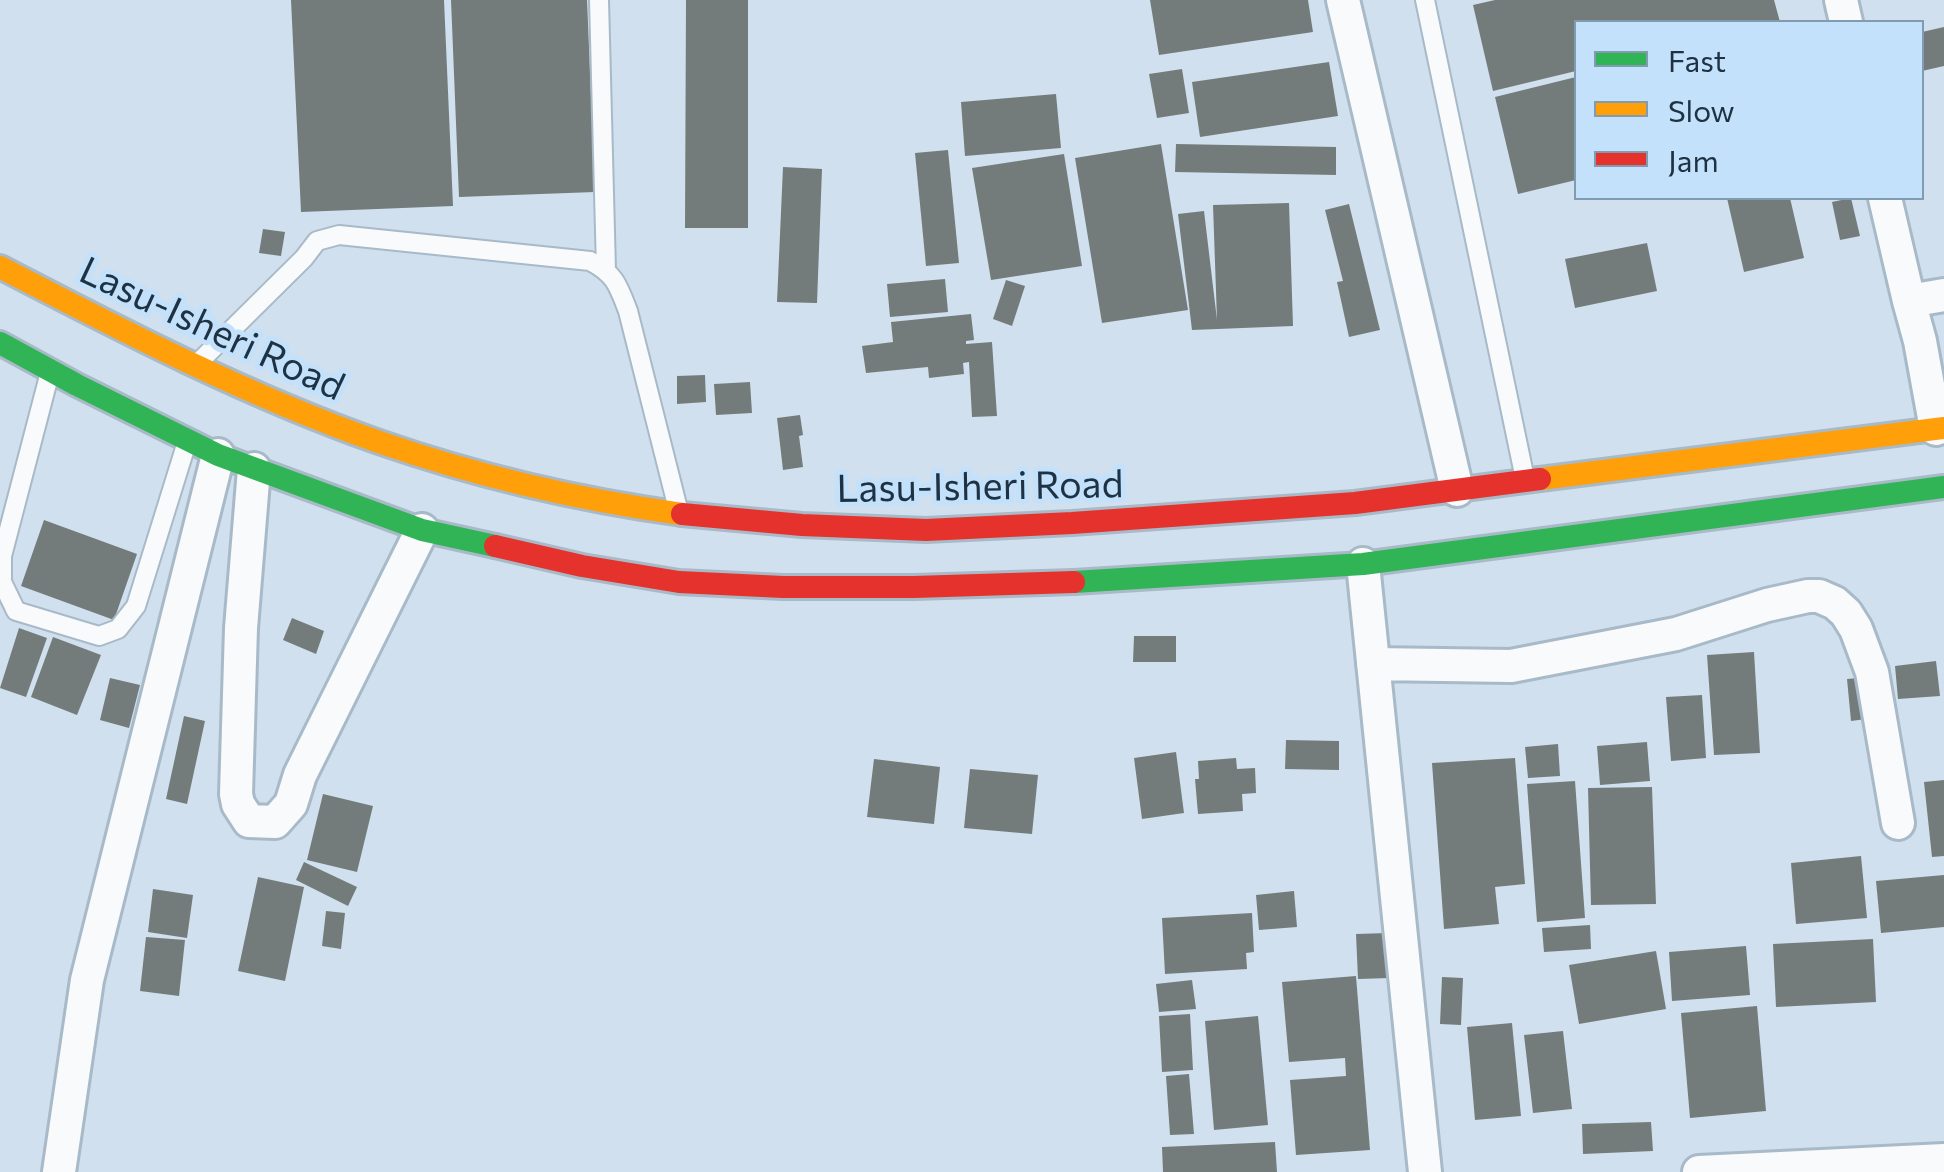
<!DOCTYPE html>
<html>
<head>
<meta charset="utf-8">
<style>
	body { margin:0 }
	#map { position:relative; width:1944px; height:1172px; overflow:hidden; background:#d0e0ee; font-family:Commissioner,sans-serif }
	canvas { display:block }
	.legend { position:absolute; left:1574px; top:20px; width:350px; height:180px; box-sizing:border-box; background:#c3e1fb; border:2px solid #819bb1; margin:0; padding:12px 18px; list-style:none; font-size:30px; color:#1e3243 }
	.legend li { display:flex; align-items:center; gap:20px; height:50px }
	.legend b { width:50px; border:2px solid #819bb1 }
</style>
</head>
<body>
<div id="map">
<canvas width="1944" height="1172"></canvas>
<ul class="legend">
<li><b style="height:12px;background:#30b455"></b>Fast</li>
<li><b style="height:12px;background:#ff9f0a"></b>Slow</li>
<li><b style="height:12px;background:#e5322d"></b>Jam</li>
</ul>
</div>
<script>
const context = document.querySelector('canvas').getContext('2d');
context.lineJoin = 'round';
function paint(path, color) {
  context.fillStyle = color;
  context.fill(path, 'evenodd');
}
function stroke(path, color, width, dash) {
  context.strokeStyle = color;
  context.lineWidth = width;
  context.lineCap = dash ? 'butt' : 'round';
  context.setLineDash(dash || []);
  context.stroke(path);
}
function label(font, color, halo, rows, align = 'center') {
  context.font = font + ' Commissioner,sans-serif';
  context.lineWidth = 10;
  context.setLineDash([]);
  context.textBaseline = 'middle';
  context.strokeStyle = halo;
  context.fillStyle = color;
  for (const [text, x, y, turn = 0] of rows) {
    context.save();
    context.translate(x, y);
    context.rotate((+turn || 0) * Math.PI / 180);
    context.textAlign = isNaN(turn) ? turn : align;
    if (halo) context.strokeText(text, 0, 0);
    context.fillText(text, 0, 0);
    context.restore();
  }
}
paint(new Path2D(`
	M291 0H444L453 206 301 212Z
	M451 0H587L595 192 459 197Z
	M686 0H748V228H685Z
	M1150 0H1308L1313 32 1159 55Z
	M1495 0H1774L1780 22H1576V71L1493 91 1473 5Z
	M1944 27V66L1922 71V32Z
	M1329 62 1338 116 1200 137 1192 82Z
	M1182 69 1189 113 1157 118 1149 74Z
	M1576 77V180L1518 194 1495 97Z
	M1056 94 1061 148 965 156 961 102Z
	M1161 144 1188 310 1102 323 1075 158Z
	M1176 144 1336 147V175L1175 172Z
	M948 150 959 263 926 266 915 153Z
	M1064 154 1082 266 991 280 972 168Z
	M783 167 822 169 817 303 777 302Z
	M1727 198H1790L1804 258 1744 272Z
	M1851 198 1860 236 1840 240 1832 202Z
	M1289 203 1293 326 1192 330 1178 214 1204 211 1217 320 1213 205Z
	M1349 204 1380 330 1349 337 1337 282 1343 281 1325 210Z
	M263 229 285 232 281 256 259 253Z
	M1647 243 1657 291 1575 308 1565 259Z
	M945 279 948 312 890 317 887 284Z
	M1006 280 1025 286 1012 326 993 319Z
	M971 314 974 340 966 341V344L992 342 997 416 972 417 969 362 963 363 964 374 929 378 928 367 866 373 862 346 893 342 891 322Z
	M705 375 706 402 677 404V376Z
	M750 382 752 413 716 415 714 384Z
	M800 415 803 435 799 436 803 467 783 470 777 418Z
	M44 520 137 554 114 620 21 586Z
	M292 618 324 631 316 654 283 640Z
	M19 628 47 638 26 697 0 688Z
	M1134 636H1176V662H1133Z
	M53 637 101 655 77 715 31 697Z
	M1754 652 1760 753 1714 755 1707 655Z
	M1936 661 1940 696 1898 699 1895 666Z
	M1870 677 1874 718 1851 721 1847 679Z
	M110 678 140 685 129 728 100 720Z
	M1702 695 1706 758 1671 761 1666 697Z
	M184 716 205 721 187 804 166 799Z
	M1286 740 1339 741V770L1285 769Z
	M1647 742 1650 781 1600 785 1597 746Z
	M1558 744 1560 776 1528 778 1525 747Z
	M1176 752 1184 813 1142 819 1134 758Z
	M1236 758 1237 769 1255 768 1256 793 1242 794 1243 811 1198 814 1195 779H1199L1198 761Z
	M1515 758 1525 884 1495 887 1499 924 1444 929 1432 763Z
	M874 759 940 767 934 824 867 817Z
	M970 769 1038 775 1032 834 964 828Z
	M1944 780V856L1932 857 1924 782Z
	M1575 781 1585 918 1537 922 1527 784Z
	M1652 787 1656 904 1591 905 1588 788Z
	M323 794 373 806 357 872 307 860Z
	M1861 856 1867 918 1796 924 1791 863Z
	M304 862 357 887 348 906 296 880Z
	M1944 875V927L1881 933 1876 881Z
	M258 877 304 887 285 981 238 971Z
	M153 889 193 895 187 938 148 932Z
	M1294 891 1297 927 1259 930 1256 895Z
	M326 911 345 913 341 949 322 946Z
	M1252 913 1254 952 1246 953 1247 969 1165 974 1162 918Z
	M1590 925 1591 949 1544 952 1542 928Z
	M1388 933 1390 978 1358 979 1356 934Z
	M146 937 185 940 179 996 140 991Z
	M1873 939 1876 1002 1776 1007 1773 944Z
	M1746 946 1750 995 1672 1001 1669 952Z
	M1656 951 1666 1009 1579 1024 1569 965Z
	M1356 976 1370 1150 1296 1155 1290 1080 1346 1076 1345 1058 1289 1062 1282 982Z
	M1442 977 1463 978 1461 1025 1440 1024Z
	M1192 980 1196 1009 1159 1012 1156 984Z
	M1757 1006 1766 1111 1690 1118 1681 1013Z
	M1190 1014 1193 1070 1162 1072 1159 1016Z
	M1258 1016 1268 1125 1214 1130 1205 1021Z
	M1512 1023 1521 1116 1475 1120 1467 1027Z
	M1563 1031 1572 1109 1533 1113 1524 1035Z
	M1189 1074 1194 1134 1170 1135 1166 1076Z
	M1651 1122 1653 1151 1583 1154 1582 1124Z
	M1275 1142 1277 1172H1163L1162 1147Z`), '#737c7b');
const lane = new Path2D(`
	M599 0 606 270
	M1425 0 1525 479
	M199 362 304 258 317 241 339 235 590 261C615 274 618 285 628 311L678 509
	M49 376 2 556V582L16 611 99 636 118 629 136 606 186 445`);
const street = new Path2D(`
	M1343 0 1457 490
	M1841 0 1846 22
	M1885 198 1909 301
	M1936 429 1920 341 1909 301 1944 295
	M254 469 241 628 236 794 238 804 249 821 275 822 291 804 300 775 422 530
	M1363 564 1425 1172
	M1373 664 1511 666 1676 634 1767 605 1808 596H1819L1835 603 1846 613 1856 629 1872 672 1898 823
	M59 1172 87 980 218 455
	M1699 1172 1944 1160`);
const fast = new Path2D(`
	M0 343 77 385 218 455 422 530 495 546
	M1074 582 1363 564 1944 487`);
const slow = new Path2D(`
	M0 267C123 331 248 396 379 442 477 476 580 500 682 514
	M1540 479 1944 428`);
const jam = new Path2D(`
	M682 514 802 525 926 530 1072 523 1355 503 1540 479
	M495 546 582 566 679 582 783 587H914L1074 582`);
stroke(lane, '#a8b9c7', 22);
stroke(street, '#a8b9c7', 38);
stroke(fast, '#a8b9c7', 28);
stroke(slow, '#a8b9c7', 28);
stroke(jam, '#a8b9c7', 28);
stroke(lane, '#f8fafc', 18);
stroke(street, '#f8fafc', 32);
stroke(fast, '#30b455', 22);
stroke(slow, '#ff9f0a', 22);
stroke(jam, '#e5322d', 22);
label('38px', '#1e3243', '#c3e1fb', [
	["Lasu-Isheri Road",212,329,25],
	["Lasu-Isheri Road",980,487,-1]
]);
</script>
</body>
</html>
